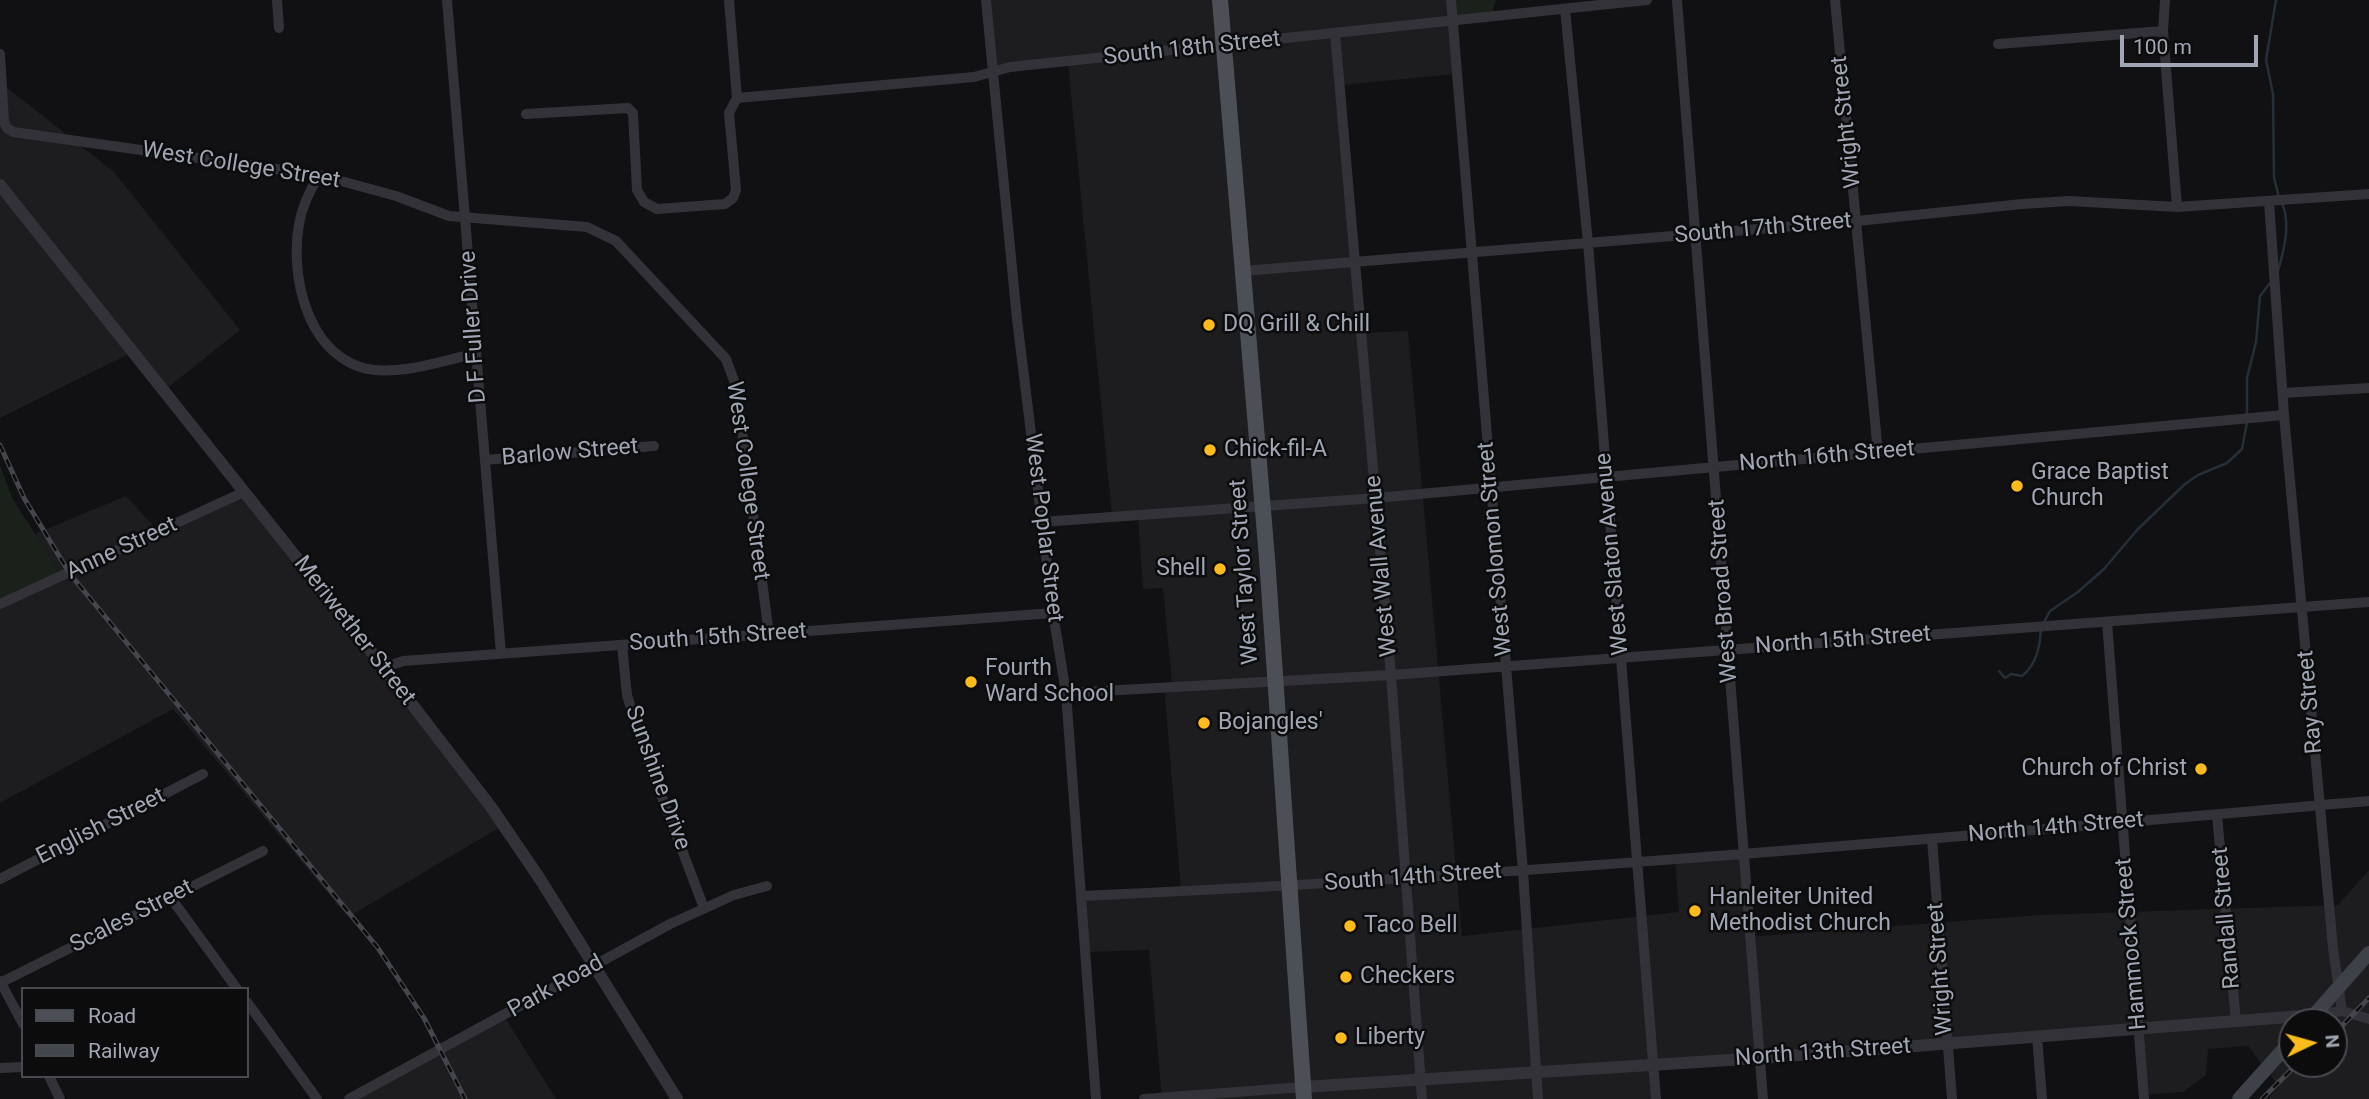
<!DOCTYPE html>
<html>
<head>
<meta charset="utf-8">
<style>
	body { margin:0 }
	#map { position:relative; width:2369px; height:1099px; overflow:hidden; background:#111113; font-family:Roboto,sans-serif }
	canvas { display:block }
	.legend { position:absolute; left:21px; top:987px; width:228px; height:91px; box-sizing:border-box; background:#0c0c0d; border:2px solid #484a50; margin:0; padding:9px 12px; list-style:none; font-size:21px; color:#a1a6b4 }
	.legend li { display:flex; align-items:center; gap:14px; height:35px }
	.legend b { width:35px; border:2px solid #484a50 }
	.north { position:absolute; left:2278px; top:1008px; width:70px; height:70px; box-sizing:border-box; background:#0c0c0d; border:2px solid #484a50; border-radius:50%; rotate:85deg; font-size:19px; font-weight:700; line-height:28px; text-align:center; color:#a1a6b4 }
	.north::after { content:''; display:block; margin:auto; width:24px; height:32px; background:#ffba1c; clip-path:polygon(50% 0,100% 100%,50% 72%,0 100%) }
	.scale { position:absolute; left:2120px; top:35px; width:138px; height:32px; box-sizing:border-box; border:4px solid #a1a6b4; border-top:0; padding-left:9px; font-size:21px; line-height:24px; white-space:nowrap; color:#a1a6b4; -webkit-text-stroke:5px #0c0c0d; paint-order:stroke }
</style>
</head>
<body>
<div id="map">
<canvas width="2369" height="1099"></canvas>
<ul class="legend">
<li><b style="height:9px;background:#4d4f57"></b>Road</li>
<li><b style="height:9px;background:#44464d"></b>Railway</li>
</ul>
<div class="north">N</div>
<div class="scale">100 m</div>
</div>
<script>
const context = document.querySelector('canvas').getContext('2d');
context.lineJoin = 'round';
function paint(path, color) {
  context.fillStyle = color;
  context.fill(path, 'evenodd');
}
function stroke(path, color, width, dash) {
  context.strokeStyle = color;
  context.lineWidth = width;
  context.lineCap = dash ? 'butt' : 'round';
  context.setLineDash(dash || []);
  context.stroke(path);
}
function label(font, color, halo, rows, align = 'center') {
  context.font = font + ' Roboto,sans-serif';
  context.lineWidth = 5;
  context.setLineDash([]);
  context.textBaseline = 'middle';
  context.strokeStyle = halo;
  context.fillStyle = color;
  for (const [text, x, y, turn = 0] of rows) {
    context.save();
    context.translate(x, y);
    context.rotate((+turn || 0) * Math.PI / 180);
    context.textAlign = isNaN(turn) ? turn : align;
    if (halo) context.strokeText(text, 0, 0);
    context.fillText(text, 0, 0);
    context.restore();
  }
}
paint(new Path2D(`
	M986 0H1451L1455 74 1343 85 1362 333 1408 331 1462 936 1679 912 1675 859 1742 853 1748 937 2039 915 2338 905 2369 870V1099H2268L2279 1086 2248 1046 2208 1049 2206 1075 2183 1092 2141 1095 2135 1030 1651 1063 1653 1099H1162L1149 950 1088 952 1085 896 1181 890 1164 684 1172 683 1163 588 1143 589 1138 516 1112 517 1068 62 992 68ZM2292 1022H2334V1064H2292Z
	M0 82 114 172 240 330 166 389 133 352 0 418Z
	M126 496 161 534 242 496 504 825 348 917 173 709 0 803V602L63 577 35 534Z
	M504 1016 556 1099H356Z`), '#1d1d20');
paint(new Path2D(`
	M1451 0H1496L1491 16 1452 20Z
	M0 465 12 498 63 577 0 602Z`), '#19211a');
stroke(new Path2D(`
	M2276 0 2266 60 2273 94 2274 178 2279 197
	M2278 271C2284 250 2291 224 2282 203
	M2247 415V378L2256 342 2260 296 2270 283
	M2044 622 2050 611 2078 592 2104 569 2137 530 2185 484 2198 475 2227 463 2242 449 2247 422
	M1999 671 2005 678 2011 674 2022 676C2037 664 2040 646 2041 628`), '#262f37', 2.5);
stroke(new Path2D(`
	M277 0 279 28
	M447 0 501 654
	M986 0 1017 319 1053 613 1066 693 1096 1099
	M1451 0 1523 871 1538 1099
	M1677 0 1763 1099
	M1835 0 1878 453
	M2165 0 2163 31 2177 207
	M1565 9 1588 243 1656 1099
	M1335 33 1391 675 1422 1099
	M1998 44 2163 31
	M0 54 4 122 7 128 13 132 319 175 396 196 449 216 587 227 616 241 726 359 736 386 769 634
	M737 98 974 77 1010 67 1647 0
	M526 114 628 108 633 113 637 190 644 202 657 209 725 204 733 198 736 190 729 113 737 98 729 0
	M319 175C310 190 302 207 299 224 290 274 306 349 360 367 393 378 443 361 476 353
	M2269 202 2284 415 2333 948 2342 1011
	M1243 271 1857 221 2022 204 2069 201 2177 207 2369 194
	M2283 393 2369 388
	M485 460 654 446
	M1042 522 1376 498 2284 415
	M0 604 244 492
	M2107 622 2144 1099
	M622 645 627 695 643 747 704 908
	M383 668 403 661 1053 613
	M1066 693 1391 675 2369 602
	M2217 815 2236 1022
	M1932 839 1952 1099
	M0 879 203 774
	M1081 896C1512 877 1940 838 2369 801
	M171 898 237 989
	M0 981 23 1024
	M0 983 263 851
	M247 1002 317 1099
	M2315 1015 2342 1011 2369 1019
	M2037 1036 2042 1099
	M0 1068 23 1067
	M49 1076 60 1099
	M349 1099 670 924 734 895 767 886
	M1144 1099 1303 1087`), '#323238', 10);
stroke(new Path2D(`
	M0 185 378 660 491 807 540 879 677 1099
	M1303 1087 1761 1058 2314 1015`), '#323238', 12);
stroke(new Path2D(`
	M2308 1022 2369 953
	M2239 1099 2292 1040`), '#3f4148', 14);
stroke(new Path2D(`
	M1220 0 1267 558 1304 1099`), '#4d4f57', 16);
const rail = new Path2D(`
	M0 445 24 498 70 574 378 948 424 1018 465 1099
	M2334 1034 2369 998
	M2262 1099 2297 1064`);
stroke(rail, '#44464d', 5);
stroke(rail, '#0c0c0d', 2.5, [8]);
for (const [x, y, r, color] of [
	[1209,325,7,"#ffba1c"],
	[1210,450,7,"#ffba1c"],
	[2017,486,7,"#ffba1c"],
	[1220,569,7,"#ffba1c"],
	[971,682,7,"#ffba1c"],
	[1204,723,7,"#ffba1c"],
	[2201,769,7,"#ffba1c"],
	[1695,911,7,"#ffba1c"],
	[1350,926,7,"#ffba1c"],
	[1346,977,7,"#ffba1c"],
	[1341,1038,7,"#ffba1c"]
]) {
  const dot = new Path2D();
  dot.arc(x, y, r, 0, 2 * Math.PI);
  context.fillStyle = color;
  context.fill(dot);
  stroke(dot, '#0c0c0d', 2.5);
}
label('23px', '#a1a6b4', '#0c0c0d', [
	["South 18th Street",1192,49,-6],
	["Wright Street",1847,122,-96],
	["West College Street",241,166,9],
	["South 17th Street",1763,229,-5],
	["D F Fuller Drive",474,327,-94],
	["Barlow Street",570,453,-5],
	["North 16th Street",1827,457,-5],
	["West College Street",747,481,82],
	["West Poplar Street",1043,528,83],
	["Anne Street",122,549,-25],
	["West Solomon Street",1496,549,-95],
	["West Slaton Avenue",1613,554,-95],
	["West Wall Avenue",1382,566,-95],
	["West Taylor Street",1245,572,-94],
	["West Broad Street",1724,591,-94],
	["Meriwether Street",354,631,52],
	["South 15th Street",718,638,-4],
	["North 15th Street",1843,641,-4],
	["Ray Street",2311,702,-95],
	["Sunshine Drive",657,778,70],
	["English Street",101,827,-27],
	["North 14th Street",2056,828,-5],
	["South 14th Street",1413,878,-4],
	["Scales Street",132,917,-27],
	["Randall Street",2227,918,-95],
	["Hammock Street",2132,944,-95],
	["Wright Street",1941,969,-94],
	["Park Road",556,987,-29],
	["North 13th Street",1823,1053,-4]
]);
label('23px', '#a1a6b4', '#0c0c0d', [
	["DQ Grill & Chill",1223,325],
	["Chick-fil-A",1224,450],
	["Grace Baptist",2031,473],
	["Church",2031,499],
	["Shell",1206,569,"right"],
	["Fourth",985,669],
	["Ward School",985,695],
	["Bojangles'",1218,723],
	["Church of Christ",2187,769,"right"],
	["Hanleiter United",1709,898],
	["Methodist Church",1709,924],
	["Taco Bell",1364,926],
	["Checkers",1360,977],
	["Liberty",1355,1038]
], 'left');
</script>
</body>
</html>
